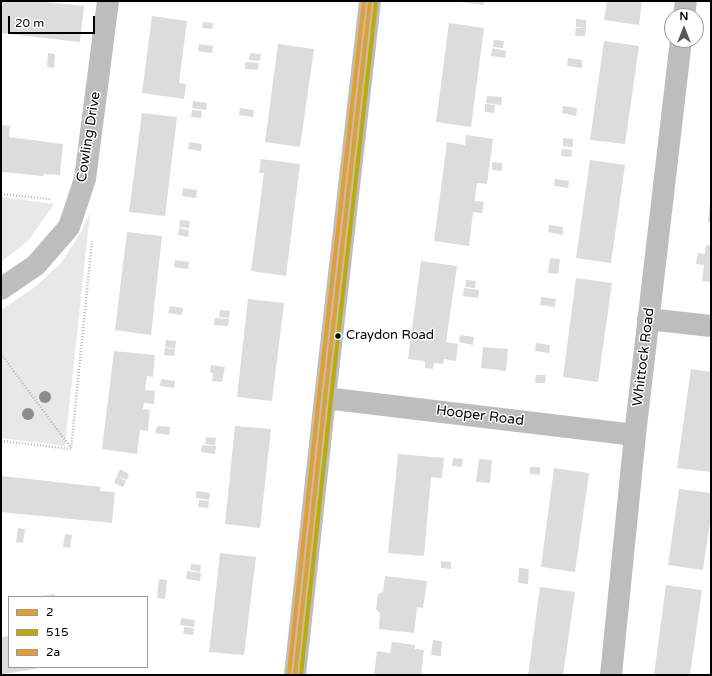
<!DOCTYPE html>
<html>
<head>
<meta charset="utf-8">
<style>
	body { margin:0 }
	#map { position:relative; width:712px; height:676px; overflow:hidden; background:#fff; font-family:"Varela Round",sans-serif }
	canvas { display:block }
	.frame { position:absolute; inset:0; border:2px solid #000; pointer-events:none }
	.legend { position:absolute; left:8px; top:596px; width:140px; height:72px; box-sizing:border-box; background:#fff; border:1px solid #999; margin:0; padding:5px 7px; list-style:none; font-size:12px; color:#000 }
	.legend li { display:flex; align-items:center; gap:8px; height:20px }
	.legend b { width:20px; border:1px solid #999 }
	.north { position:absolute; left:664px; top:8px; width:40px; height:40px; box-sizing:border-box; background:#fff; border:1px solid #999; border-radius:50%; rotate:0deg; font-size:11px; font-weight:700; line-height:16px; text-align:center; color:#000 }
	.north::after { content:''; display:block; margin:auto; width:14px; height:18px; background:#595959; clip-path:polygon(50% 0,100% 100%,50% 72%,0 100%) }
	.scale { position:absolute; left:8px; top:16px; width:87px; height:18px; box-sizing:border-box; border:2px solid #000; border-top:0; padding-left:5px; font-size:12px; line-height:14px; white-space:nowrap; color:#000; -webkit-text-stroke:3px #fff; paint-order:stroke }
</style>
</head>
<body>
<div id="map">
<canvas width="712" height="676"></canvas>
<div class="frame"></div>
<ul class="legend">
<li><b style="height:5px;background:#e29e2e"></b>2</li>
<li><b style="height:5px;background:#bfaa00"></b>515</li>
<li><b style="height:5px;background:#e29e2e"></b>2a</li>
</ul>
<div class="north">N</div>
<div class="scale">20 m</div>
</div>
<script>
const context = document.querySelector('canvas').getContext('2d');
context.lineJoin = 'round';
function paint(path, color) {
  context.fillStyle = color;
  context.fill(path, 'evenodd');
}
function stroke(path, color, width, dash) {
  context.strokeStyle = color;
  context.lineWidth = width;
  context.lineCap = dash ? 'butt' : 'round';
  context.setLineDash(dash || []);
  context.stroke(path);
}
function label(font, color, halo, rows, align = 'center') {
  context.font = font + ' "Varela Round",sans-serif';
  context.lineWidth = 3;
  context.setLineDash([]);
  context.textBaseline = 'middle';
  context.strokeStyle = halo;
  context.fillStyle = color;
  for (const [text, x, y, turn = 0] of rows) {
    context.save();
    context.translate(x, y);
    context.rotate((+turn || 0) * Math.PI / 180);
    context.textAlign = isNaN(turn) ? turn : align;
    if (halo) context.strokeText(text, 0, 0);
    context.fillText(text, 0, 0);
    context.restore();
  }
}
paint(new Path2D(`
	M1 197 54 204 28 241 1 262Z
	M90 213 65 446 1 438V310L35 287 61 263 81 232Z`), '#e8e8e8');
paint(new Path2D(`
	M1 1H36L84 6 80 42 1 33Z
	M460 1H484V5L460 2Z
	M607 1H642L639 25 604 20Z
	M152 16 187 21 179 83 186 84 184 99 142 93Z
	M576 19 586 20V28L576 27Z
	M203 22 213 23 212 29 202 28Z
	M449 23 484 28 471 127 436 122Z
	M576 28H586L585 36H575Z
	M494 40 504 41 503 48 493 47Z
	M604 41 639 46 625 144 590 140Z
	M199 44 213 46 212 53 198 51Z
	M278 44 314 49 300 147 265 142Z
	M492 48 506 51 505 58 491 56Z
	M48 53 55 54 54 68 47 67Z
	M250 53 261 54 260 61 249 60Z
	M568 58 582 60V68L567 66Z
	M245 62 259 63 258 70 245 69Z
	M487 96 502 97 501 105 486 103Z
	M193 101 207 103 206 110 192 108Z
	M485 104 495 105 494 113 485 112Z
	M563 106 577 108 576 116 562 113Z
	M240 108 254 110 253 117 239 115Z
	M192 110 202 111 201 118 191 117Z
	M142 113 177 117 165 216 129 212Z
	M1 125 10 126 9 137 63 144 60 175 44 174 43 176 1 172Z
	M466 135 493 139 487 184 477 183 475 198V201L484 202 482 213 473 212 469 246 434 241 447 142 465 145Z
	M563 138 573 139V147L563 146Z
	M189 142 202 144 201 151 188 149Z
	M562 149 572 150 571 157 561 156Z
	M261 159 300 164 286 276 251 271 264 173H259Z
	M590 160 625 165 611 263 576 258Z
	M492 162 502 163V171L492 170Z
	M555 179 569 181 568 188 554 186Z
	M183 188 197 190 196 198 182 196Z
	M710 203H711V223L708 222Z
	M180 220 190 221 189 228 179 227Z
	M549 225 563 227V235L548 232Z
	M179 228 189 230 188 237 178 235Z
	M127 232 162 236 151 335 115 330Z
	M706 245 711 246V282L702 281 704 265 696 264 698 253 705 254Z
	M550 258 560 259 558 274 548 273Z
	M175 260 189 262 188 269 174 267Z
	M421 261 457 266 446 342 458 344 456 361 444 359 443 364 434 363 433 369 425 368V361L408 359Z
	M576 278 612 283 598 382 563 377Z
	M466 280 476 281 475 288 465 287Z
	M464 288 479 290 478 298 463 296Z
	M541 297 556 299 555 307 540 305Z
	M248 299 284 303 272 401 237 397Z
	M170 306 183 308 182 315 168 313Z
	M220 310 230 311 229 318 219 317Z
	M215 318 229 319 228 326 214 325Z
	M460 335 474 337 473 345 459 342Z
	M166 340 176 341 175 348 165 347Z
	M536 343 550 345 549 353 535 351Z
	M483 347 508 349 506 371 481 368Z
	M165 348 175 349 174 356 164 355Z
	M114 351 155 355 153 377 147 376 145 390 155 391 154 404 144 403 143 409 150 410 148 431 140 430 137 454 102 449Z
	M211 365 225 367 222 382 212 381 213 373 210 372Z
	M691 369 711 372V472L677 468Z
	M536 375H546L545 383H535Z
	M161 379 175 381 174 388 160 386Z
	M157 426 170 427 169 435 155 433Z
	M235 426 271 429 260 528 225 524Z
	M206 437 216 438 215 445 205 444Z
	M202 445 216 446 215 454 201 452Z
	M398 454 444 458 442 478 431 477 424 556 388 553Z
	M453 458 463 459 462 467 452 466Z
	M479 459 492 460 490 483 476 482Z
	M530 467H540V475L530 474Z
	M554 468 589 473 575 572 541 567Z
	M120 469 129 474 127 480 117 476Z
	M2 476 101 487 100 491 115 492 112 523 1 512Z
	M117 476 126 481 123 487 114 483Z
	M679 489 711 493V515L703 570 668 565Z
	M196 491 210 493 209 500 196 498Z
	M199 500 209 501 208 508 198 507Z
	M18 528 25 529 23 543 16 542Z
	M65 534 72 535 70 548 63 547Z
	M220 553 256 557 244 655 209 652Z
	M441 561 451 562V569L441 568Z
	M191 564 201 565 200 572 190 570Z
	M519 568 529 569 528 584 518 583Z
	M187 571 201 573 200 581 186 579Z
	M385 576 427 581 423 608 417 607 414 633 379 629 380 613 376 610 378 594 383 592Z
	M159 579 167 580 165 599 157 598Z
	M666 585 702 590 690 675H654Z
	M540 587 575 592 563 675H528Z
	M55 594V597H40V596Z
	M181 618 195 620 194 627 180 625Z
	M184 627 194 628 193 635 183 634Z
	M9 636V667H36V669L1 674V637Z
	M433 640 442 641 441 656 431 655Z
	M392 642 415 645V649L424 650 421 675H374L377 651 390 653Z`), '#dcdcdc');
stroke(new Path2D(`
	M1 194 50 199
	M1 354 71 448
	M1 441 71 449 92 241`), '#b8b8b8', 2.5, [1, 2]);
stroke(new Path2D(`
	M684 16 686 1
	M1 289 36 265 69 227 85 179 108 1
	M648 319 711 326
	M325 398 635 435
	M295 675 325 398 370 1
	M611 675 635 435 681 40`), '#bdbdbd', 22);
stroke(new Path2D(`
	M295 675 325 398 370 1`), '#e29e2e', 4);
stroke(new Path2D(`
	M301 675 331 399 376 2`), '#bfaa00', 4);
stroke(new Path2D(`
	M289 674 319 397 364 1`), '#e29e2e', 4);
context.fillStyle = '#8c8c8c';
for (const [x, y] of [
	[45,397],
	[28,414]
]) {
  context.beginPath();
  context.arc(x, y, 6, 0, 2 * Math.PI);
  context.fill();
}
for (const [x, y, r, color] of [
	[338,336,3.5,"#000"]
]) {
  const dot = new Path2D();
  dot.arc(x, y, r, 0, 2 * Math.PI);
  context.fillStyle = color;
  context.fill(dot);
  stroke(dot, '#fff', 1.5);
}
label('13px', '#000', '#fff', [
	["Craydon Road",346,336]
], 'left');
label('14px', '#000', '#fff', [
	["Cowling Drive",89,137,-81],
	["Whittock Road",644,357,-83],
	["Hooper Road",480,416,7]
]);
</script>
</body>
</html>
